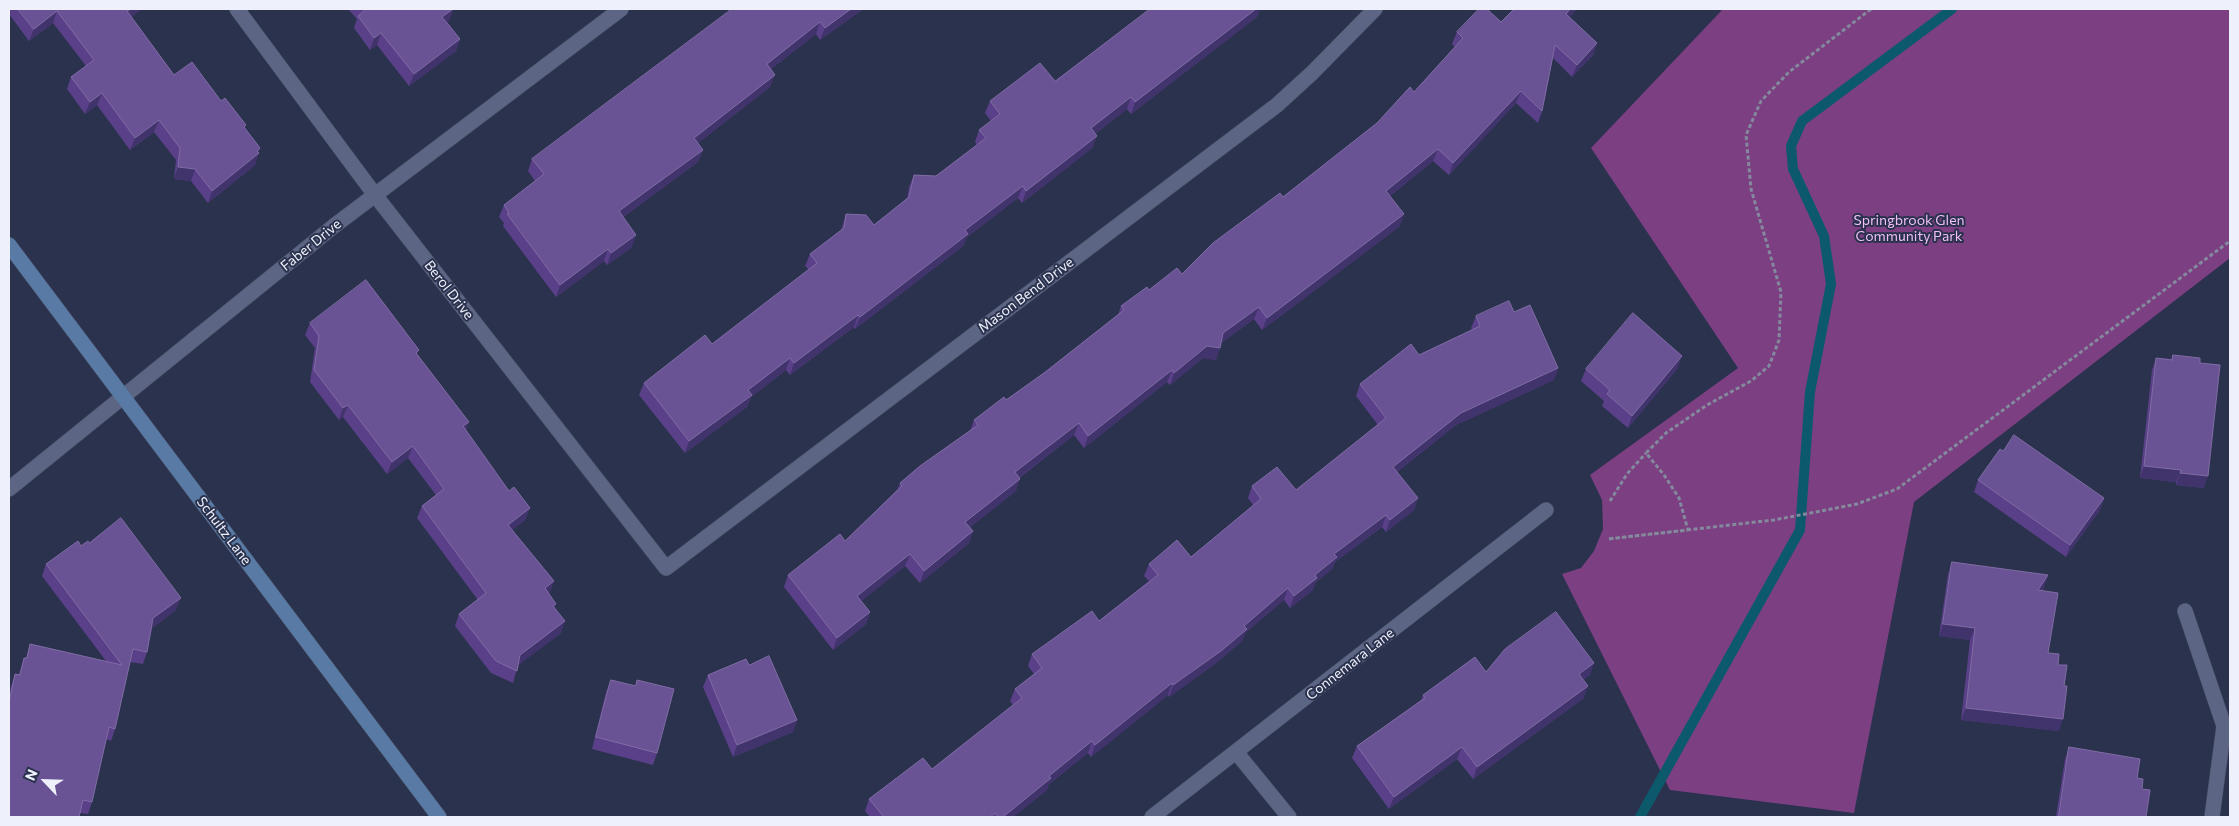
<!DOCTYPE html>
<html>
<head>
<meta charset="utf-8">
<style>
	body { margin:0 }
	#map { position:relative; width:2239px; height:826px; overflow:hidden; background:#2b324e; font-family:Commissioner,sans-serif }
	canvas { display:block }
	.frame { position:absolute; inset:0; border:10px solid #eef1fc; pointer-events:none }
	.north { position:absolute; left:20px; top:756px; width:50px; height:50px; -webkit-text-stroke:4px #2b324e; paint-order:stroke; rotate:294deg; font-size:14px; font-weight:700; line-height:20px; text-align:center; color:#eef1fc }
	.north::after { content:''; display:block; margin:auto; width:18px; height:22px; background:#eef1fc; clip-path:polygon(50% 0,100% 100%,50% 72%,0 100%) }
</style>
</head>
<body>
<div id="map">
<canvas width="2239" height="826"></canvas>
<div class="frame"></div>
<div class="north">N</div>
</div>
<script>
const context = document.querySelector('canvas').getContext('2d');
context.lineJoin = 'round';
function paint(path, color) {
  context.fillStyle = color;
  context.fill(path, 'evenodd');
}
function stroke(path, color, width, dash) {
  context.strokeStyle = color;
  context.lineWidth = width;
  context.lineCap = dash ? 'butt' : 'round';
  context.setLineDash(dash || []);
  context.stroke(path);
}
function label(font, color, halo, rows, align = 'center') {
  context.font = font + ' Commissioner,sans-serif';
  context.lineWidth = 4;
  context.setLineDash([]);
  context.textBaseline = 'middle';
  context.strokeStyle = halo;
  context.fillStyle = color;
  for (const [text, x, y, turn = 0] of rows) {
    context.save();
    context.translate(x, y);
    context.rotate((+turn || 0) * Math.PI / 180);
    context.textAlign = isNaN(turn) ? turn : align;
    if (halo) context.strokeText(text, 0, 0);
    context.fillText(text, 0, 0);
    context.restore();
  }
}
paint(new Path2D(`
	M1723 9H2230V258L1914 502 1854 813 1670 790 1562 574 1581 568 1594 551 1603 529 1602 500 1590 475 1738 368 1591 148Z`), '#7b3f82');
stroke(new Path2D(`
	M1640 817 1800 530 1810 392 1831 284 1824 236 1793 169 1791 146 1802 121 1952 9`), '#0d596c', 10);
const street = new Path2D(`
	M237 9 375 195 666 568 1277 105 1312 73 1375 9
	M9 489 334 226 621 9
	M2185 611 2224 726 2212 817
	M1236 752 1289 817
	M1152 817 1546 510`);
const secondary = new Path2D(`
	M9 245 439 817`);
stroke(street, '#484e63', 16);
stroke(secondary, '#484e63', 16);
stroke(new Path2D(`
	M1871 9 1789 72 1761 101 1746 135 1751 189 1781 292 1779 340 1769 366 1751 381 1707 405 1666 433 1646 453 1664 475 1679 498 1688 530 1608 539 1774 520 1857 504 1897 489 2230 241
	M1610 501 1627 474 1646 453`), '#84899d', 3, [4, 2.5]);
stroke(street, '#5c6583', 15);
stroke(secondary, '#587aa5', 15);
paint(new Path2D(`
	M9 9H142L131 17 174 75 221 101 245 129 260 148 255 165 208 203 191 181 174 179 176 160 154 132 130 150 97 105 85 114 67 89 71 77 86 66 53 23 29 41 9 14Z
	M348 9H453L449 21 447 22 460 39 456 51 409 86 377 45 370 50 354 28 357 19Z
	M732 9H863L820 40 816 34 771 69 770 87 698 143 703 150 698 162 623 217 632 247 607 265 604 261 556 297 503 226 504 223 499 217 504 205 535 181 528 171 532 159Z
	M1514 9H1577L1569 17 1597 43 1593 55 1572 77 1553 58 1542 111 1538 123 1516 103 1449 175 1433 161 1390 196 1400 226 1262 330 1254 319 1221 343 1216 360 1203 358 1170 385 1167 382 1084 448 1074 435 1019 478 1016 491 970 527 973 531 969 543 920 583 905 566 861 601 870 612 866 624 833 650 784 587 788 575 845 541 897 490 900 483 970 431 974 420 1006 400 1044 373 1118 315 1121 306 1149 290 1182 274 1283 197 1377 123 1414 92 1455 47 1452 44 1457 32 1501 22Z
	M1258 16 1131 114 1127 109 1095 134 1097 136 1092 148 1022 203 1018 198 967 237 963 246 855 329 854 327 790 375 786 370 751 397 747 407 685 453 639 395 644 383 712 344 809 270 805 266 810 254 841 230 846 214 874 225 907 199 909 187 914 175 936 176 977 145 975 142 979 130 991 121 985 113 990 101 1055 81Z
	M1514 312 1558 368 1554 380 1456 425 1397 472 1418 498 1414 510 1386 532 1382 527 1335 562 1332 569 1315 583 1313 590 1290 608 1284 600 1245 633 1242 641 1216 663 1169 697 1168 695 1091 757 1088 753 1049 784 1047 790 1013 817H870L865 811 869 799 932 769 1013 705 1010 701 1015 689 1034 674 1028 666 1032 654 1099 621 1149 581 1144 576 1149 564 1191 557 1253 505 1248 498 1252 486 1296 490 1378 425 1356 396 1360 384 1419 355 1472 330 1471 328 1476 316Z
	M310 323 418 355 466 430 509 491 530 508 525 520 512 530 550 593 549 594 555 608 561 633 518 665 513 683 491 673 455 626 459 614 478 600 417 518 422 506 436 495 408 458 387 474 343 417 339 420 310 382 315 348 305 335Z
	M2173 355 2200 363 2204 488 2176 485V482L2140 478 2152 370 2156 358 2171 359Z
	M1678 368 1628 428 1602 406 1604 401 1581 381 1586 369Z
	M1978 480 2104 498 2100 510 2066 557 1974 492Z
	M89 543 176 610 152 628 147 652 143 664 130 662 115 729 111 741 106 739 92 802 88 814 80 813 9 817V696L11 686 15 674H19L24 658H26L30 644 106 661 42 576 46 564 81 546Z
	M1952 562 2048 575 2044 587 2042 591 2048 653 2058 665 2064 686 2059 731 1961 720 1970 640 1939 636 1948 574Z
	M749 665 797 720 793 732 733 757 703 687 708 675Z
	M1486 672 1590 675 1584 679V698L1473 779 1457 759 1389 809 1352 758 1357 746 1421 700 1423 695Z
	M611 680 635 686 637 680 657 753 653 765 592 749 606 692Z
	M2069 747 2137 778 2142 789 2146 817H2056L2065 759Z`), '#5a4088');
paint(new Path2D(`
	M131 9H142L123 23 127 11Z
	M453 9 449 21 438 29 442 17Z
	M851 9H863L820 40 825 28Z
	M1256 9H1260L1258 16 1131 114 1135 102Z
	M1570 9H1577L1561 26 1566 14Z
	M57 11 53 23 29 41 34 29Z
	M820 22 816 34 762 76 767 64Z
	M381 33 377 45 370 50 374 38Z
	M460 39 456 51 409 86 414 74Z
	M1597 43 1593 55 1572 77 1577 65Z
	M775 75 770 87 689 150 694 138Z
	M1521 91 1516 103 1449 175 1453 163Z
	M102 93 97 105 85 114 90 102Z
	M1131 97 1127 109 1087 140 1091 128Z
	M159 120 154 132 130 150 135 138Z
	M1097 136 1092 148 1022 203 1026 191Z
	M260 148 255 165 208 203 212 191Z
	M1438 149 1433 161 1381 203 1386 191Z
	M703 150 698 162 614 223 619 211Z
	M178 167 195 169 191 181 174 179Z
	M1023 186 1018 198 967 237 963 246 855 329 860 317 965 230Z
	M1404 214 1400 226 1262 330 1267 318Z
	M636 235 632 247 607 265 611 253Z
	M608 249 604 261 556 297 560 285Z
	M1259 307 1254 319 1218 345 1223 333Z
	M858 315 854 327 790 375 794 363Z
	M1207 346 1220 348 1216 360 1203 358 1170 385 1174 373Z
	M1682 356 1678 368 1628 428 1632 416Z
	M790 358 786 370 751 397 747 407 685 453 689 441 748 390Z
	M1558 368 1554 380 1456 425 1389 478 1393 467 1461 413Z
	M1172 370 1167 382 1084 448 1088 436Z
	M348 405 343 417 339 420 343 408Z
	M469 422 465 434 463 426Z
	M1079 423 1074 435 1010 484 1015 472Z
	M413 446 408 458 387 474 392 462Z
	M2144 466 2181 470 2176 482 2140 478Z
	M2180 473 2208 476 2204 488 2176 485Z
	M1020 479 1016 491 961 534 965 522Z
	M1418 498 1414 510 1386 532 1390 520Z
	M2104 498 2100 510 2066 557 2070 545Z
	M530 508 525 520 503 537 508 525Z
	M1386 515 1382 527 1335 562 1332 569 1315 583 1313 590 1290 608 1294 596 1334 554Z
	M973 531 969 543 920 583 924 571Z
	M910 554 905 566 853 608 857 596Z
	M2048 575 2044 587 2033 602 2038 590Z
	M554 581 550 593 540 600 545 588Z
	M1288 588 1284 600 1245 633 1242 641 1216 663 1169 697 1173 685Z
	M181 598 176 610 149 630 153 618Z
	M870 612 866 624 833 650 837 638Z
	M565 621 561 633 516 667 520 655Z
	M1943 624 1975 628 1970 640 1939 636Z
	M1594 663 1590 675 1575 686 1579 674Z
	M1172 683 1168 695 1091 757 1095 745Z
	M1588 686 1584 698 1473 779 1477 767Z
	M1966 708 2063 719 2059 731 1961 720Z
	M797 720 793 732 733 757 737 745Z
	M1092 741 1088 753 1049 784 1047 790 1013 817H1003L1049 776Z
	M1462 747 1457 759 1389 809 1394 797Z`), '#41336b');
const building = new Path2D(`
	M18 9H131L127 11 174 75 192 62 221 101 225 98 246 125 244 127 260 148 257 151 259 153 212 191 195 169 178 167 180 148 159 120 135 138 102 93 90 102 71 77 94 60 57 11 34 29Z
	M363 9H453L442 17 460 39 414 74 381 33 374 38 358 16 364 11Z
	M732 9H851L825 28 820 22 767 64 775 75 694 138 703 150 619 211 636 235 611 253 608 249 560 285 507 214 509 213 504 205 544 174 532 159Z
	M1150 9H1256L1135 102 1131 97 1091 128 1097 136 1026 191 1023 186 965 230 968 234 860 317 858 315 794 363 790 358 748 390 752 395 689 441 644 383 705 335 712 344 817 263 810 254 844 228 846 214 866 215 874 225 909 197 914 175 936 176 986 138 979 130 1000 114 990 101 1040 63 1055 81Z
	M1479 9H1487L1501 22 1514 9H1570L1566 14 1597 43 1577 65 1555 45 1542 111 1521 91 1453 163 1438 149 1386 191 1404 214 1267 318 1259 307 1223 333 1220 348 1207 346 1174 373 1172 370 1088 436 1079 423 1015 472 1020 479 965 522 973 531 924 571 910 554 857 596 870 612 837 638 788 575 840 534 845 541 902 486 900 483 920 466 978 425 974 420 1004 397 1006 400 1044 373 1124 310 1121 306 1147 287 1149 290 1177 268 1182 274 1213 243 1280 193 1283 197 1377 123 1410 87 1414 92 1463 38 1457 32Z
	M366 280 419 350 416 353 469 422 463 426 509 491 514 487 530 508 508 525 554 581 545 588 556 604 553 606 565 621 520 655 517 671 496 661 459 614 486 593 422 506 444 489 413 446 392 462 348 405 343 408 314 370 319 336 310 323Z
	M1509 301 1514 312 1530 305 1558 368 1461 413 1393 467 1418 498 1390 520 1386 515 1334 554 1337 557 1315 575 1317 578 1294 596 1288 588 1244 626 1247 629 1221 651 1173 685 1172 683 1095 745 1092 741 1049 776 1051 778 1003 817H998L995 813 990 817H884L869 799 923 758 932 769 1022 698 1015 689 1042 668 1032 654 1092 611 1099 621 1158 575 1149 564 1177 540 1191 557 1261 499 1252 486 1277 467 1296 490 1386 418 1360 384 1411 344 1419 355 1480 326 1476 316Z
	M1633 313 1682 356 1632 416 1607 394 1610 390 1586 369Z
	M2173 355 2200 358V363L2220 365 2208 476 2180 473 2181 470 2144 466 2156 358 2172 360Z
	M2014 435 2104 498 2070 545 1978 480 2000 449 2003 451Z
	M121 518 181 598 153 618 147 652 133 649 115 729 109 727 92 802 83 800 79 817H9V703L15 674 20 675 24 658H27L30 644 122 665 46 564 78 541 81 546 88 541 89 543Z
	M1952 562 2048 575 2038 590 2058 593 2048 653 2059 654 2058 665H2067L2064 686H2067L2063 719 1966 708 1975 628 1943 624Z
	M1556 612 1594 663 1579 674 1588 686 1477 767 1462 747 1394 797 1357 746 1425 698 1423 695 1475 657 1486 672 1505 649Z
	M769 656 797 720 737 745 708 675 746 659 749 665Z
	M611 680 636 686 637 680 674 689 657 753 596 737Z
	M2069 747 2140 759 2137 778 2143 779 2142 789 2150 790 2146 817H2059Z`);
paint(building, '#6a5394');
stroke(building, '#7f6ca4', 1);
label('14px', '#f1bff6', '#2b324e', [
	["Springbrook Glen",1909,220],
	["Community Park",1909,236]
]);
label('14px', '#eef1fc', '#2b324e', [
	["Faber Drive",311,245,-39],
	["Berol Drive",449,290,52],
	["Mason Bend Drive",1026,295,-37],
	["Schultz Lane",224,531,53],
	["Connemara Lane",1350,664,-38]
]);
</script>
</body>
</html>
